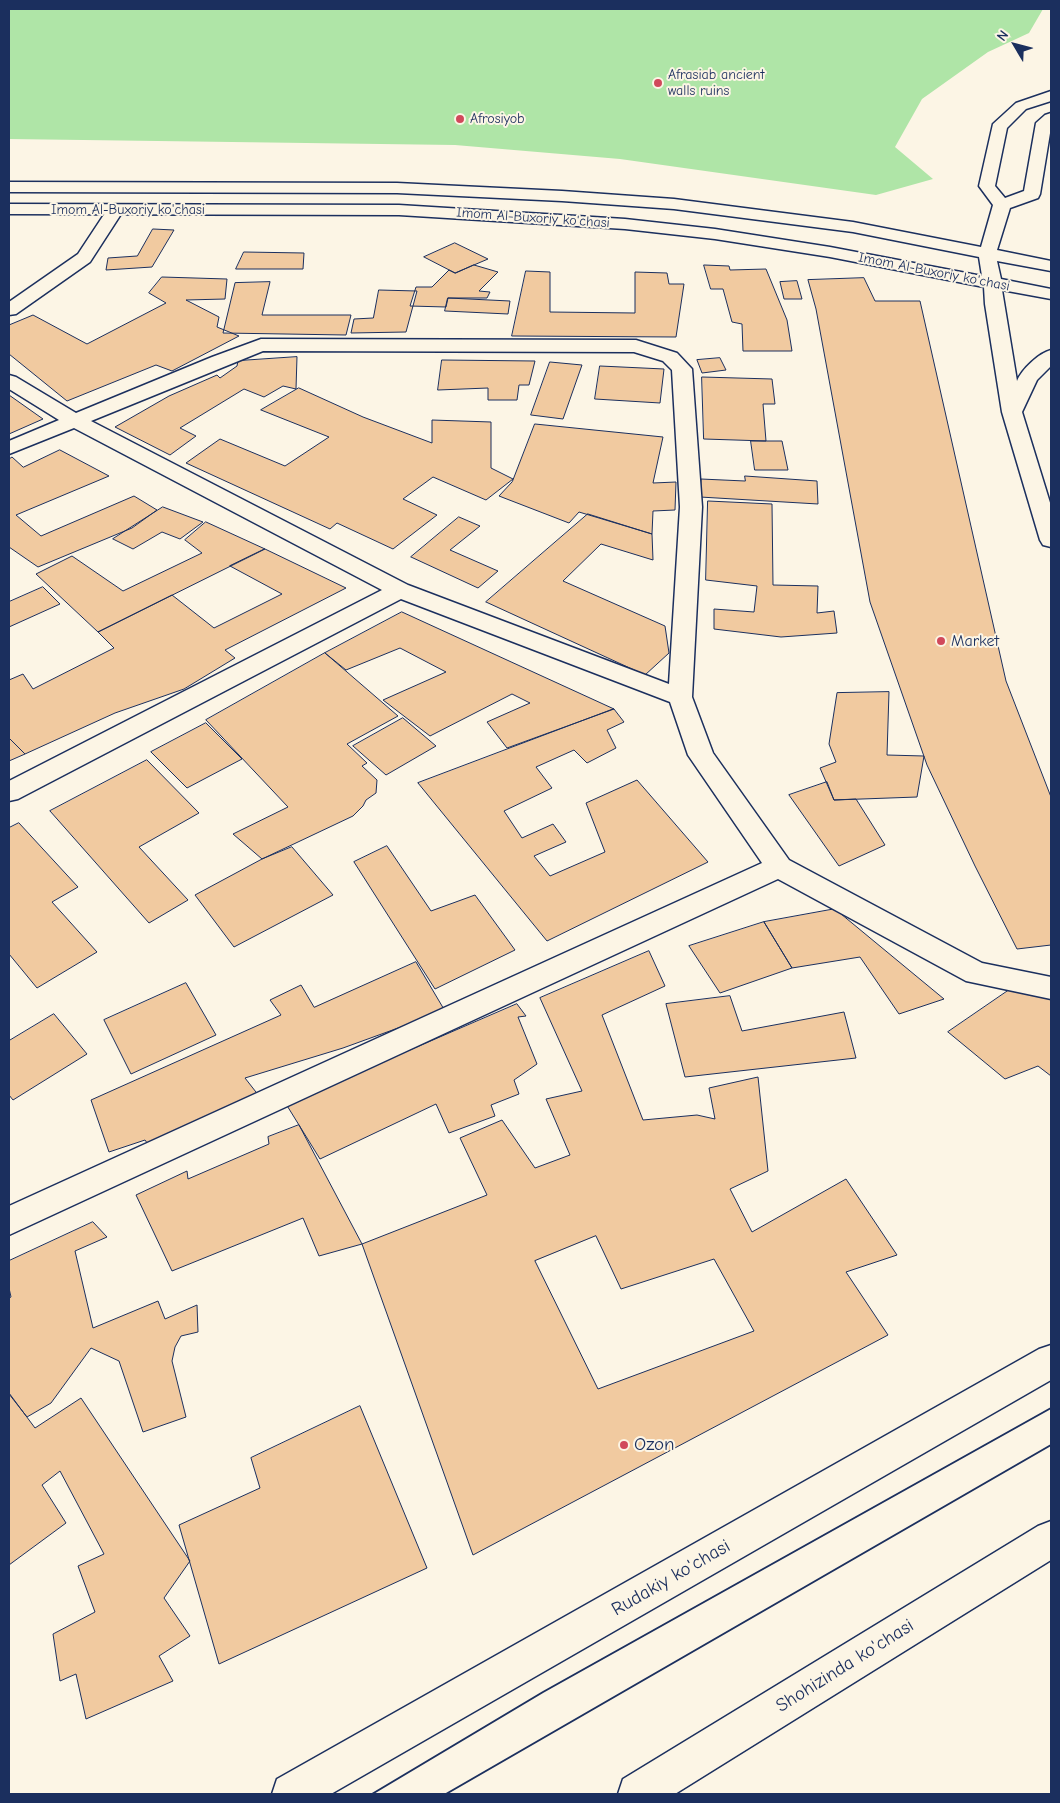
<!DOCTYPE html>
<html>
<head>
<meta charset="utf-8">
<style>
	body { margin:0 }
	#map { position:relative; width:1060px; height:1803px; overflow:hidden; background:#fcf5e5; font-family:"Comic Neue",sans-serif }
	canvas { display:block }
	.frame { position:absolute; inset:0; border:10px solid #1b2f5e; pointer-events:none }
	.north { position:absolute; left:990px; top:20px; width:50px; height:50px; -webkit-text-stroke:4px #fcf5e5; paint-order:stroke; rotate:307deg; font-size:14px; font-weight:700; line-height:20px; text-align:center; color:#1b2f5e }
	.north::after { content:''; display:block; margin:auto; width:18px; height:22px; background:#1b2f5e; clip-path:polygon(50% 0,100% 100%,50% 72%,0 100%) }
</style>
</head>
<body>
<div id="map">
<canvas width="1060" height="1803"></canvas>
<div class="frame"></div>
<div class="north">N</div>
</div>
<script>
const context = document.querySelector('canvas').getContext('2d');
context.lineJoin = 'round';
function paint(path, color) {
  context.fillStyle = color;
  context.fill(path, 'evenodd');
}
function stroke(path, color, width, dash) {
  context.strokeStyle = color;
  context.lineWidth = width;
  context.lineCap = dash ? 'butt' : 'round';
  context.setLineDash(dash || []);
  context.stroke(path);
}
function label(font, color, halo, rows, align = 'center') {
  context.font = font + ' "Comic Neue",sans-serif';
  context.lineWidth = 4;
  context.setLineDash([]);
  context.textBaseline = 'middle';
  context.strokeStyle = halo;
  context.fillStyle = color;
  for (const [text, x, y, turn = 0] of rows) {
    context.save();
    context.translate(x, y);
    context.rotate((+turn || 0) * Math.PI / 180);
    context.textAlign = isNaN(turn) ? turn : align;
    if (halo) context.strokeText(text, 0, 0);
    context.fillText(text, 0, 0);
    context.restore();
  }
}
paint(new Path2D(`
	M9 9H1043L1029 33 988 52 922 99 895 147 933 179 876 195 620 159 455 145 9 139Z`), '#afe5a7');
const building = new Path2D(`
	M153 229 174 230 152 267 106 270 108 258 137 256Z
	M455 243 488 259 455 273 424 257Z
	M244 252 304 253 303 269H236Z
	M474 265 498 272 479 291 490 292 487 298H448L446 307 410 306 416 287H432L449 270 455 273Z
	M704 265 729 266 730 270 766 269 787 320 792 351H743L742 324 732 322 723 289H711Z
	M526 271 550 272V312L635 313V272L667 273 669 284H684L676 337 512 336Z
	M162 277 227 279 225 299 186 300 219 317 217 327 239 336 172 371 156 365 67 401 9 354V325L33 315 87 344 166 303 149 293Z
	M864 278 875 301H920L1006 681 1051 797V945L1017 949 975 866 927 765 870 602 816 309 808 280Z
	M797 281 802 299H784L780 282Z
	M270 282 262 315H351L346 335 223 333 235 283Z
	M379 290 417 291 406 332 351 333 354 319 373 318Z
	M448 298 510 301 508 314 445 311Z
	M297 357 296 389 283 386 264 397 244 389 180 428 196 436 170 455 115 427 169 396 217 375 220 378 237 366 238 361Z
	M720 358 726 370 702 373 697 360Z
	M442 360 535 361 529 385H519L517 400H488V388L438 390Z
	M550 362 582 365 563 419 531 415Z
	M600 366 664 369 660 403 595 399Z
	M702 377 772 379 775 404H763L766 441 704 439Z
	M299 388 363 417 432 443V420L491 422V468L513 479 486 500 433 477 403 499 437 515 393 549 337 523 330 529 186 463 220 439 285 466 329 437 261 410Z
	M9 395 43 419 9 434Z
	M535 424 663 437 653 483 676 482 675 510 653 511 652 534 579 512 569 523 499 496 512 482Z
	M751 441H782L788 470H755Z
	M60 450 109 476 16 515 41 536 134 496 157 510 132 528 38 567 9 547V459L12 457 23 467Z
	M745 476 817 481 818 504 700 497 701 479 745 481Z
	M708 501 772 504 773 585 818 586 817 613 834 611 837 633 781 637 714 629V609L754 612 757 586 706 580Z
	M163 507 203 522 180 539 162 532 133 549 113 539Z
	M588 514 652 534 653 560 601 544 563 581 665 626 669 653 645 675 486 602Z
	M459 517 480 526 450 550 498 571 478 588 411 557Z
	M206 522 265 549 98 632 36 574 72 556 123 591 202 553 185 540Z
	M265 549 346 588 225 650 235 658 184 689 115 713 25 754 9 738V680L23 674 33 689 114 648 98 632 172 595 214 628 282 594 230 566Z
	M43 587 60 604 9 627V602Z
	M402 612 614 709 507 748 487 722 530 703 512 694 430 736 383 700 446 672 400 648 346 670 325 653Z
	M325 653 398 716 347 744 367 763 362 766 377 780 376 793 366 800 363 806 353 816 262 859 233 834 288 807 206 720Z
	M889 692 887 755 924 756 917 797 834 800 820 768 836 762 829 744 837 693Z
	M614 709 624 722 607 730 616 748 587 763 574 750 536 767 552 788 504 811 522 838 553 824 566 842 534 856 550 876 605 852 586 803 637 780 708 862 547 941 418 783Z
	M403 718 436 746 386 775 353 746Z
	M206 723 242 759 187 788 151 752Z
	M9 738 25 754 9 761Z
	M147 760 199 813 139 847 188 900 149 923 50 811Z
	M827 782 834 800 856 799 885 845 839 866 789 795Z
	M19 823 78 887 52 902 97 952 37 988 9 954V828Z
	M387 846 431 911 475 895 515 950 435 989 354 862Z
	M292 847 333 895 234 947 195 895 262 859Z
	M835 909 944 999 899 1014 860 957 792 968 764 922Z
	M764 922 792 968 720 993 689 946Z
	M649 951 665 986 602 1015 643 1120 697 1115 715 1119 709 1088 758 1077 768 1171 730 1189 752 1232 846 1179 897 1255 846 1272 888 1335 473 1555 362 1244 487 1195 460 1138 502 1120 535 1168 570 1155 546 1099 582 1091 540 998Z
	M416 962 445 1011 343 1048 245 1078 263 1101 150 1147 145 1140 109 1152 91 1100 281 1015 270 1000 301 985 314 1007Z
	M186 983 216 1035 131 1074 104 1020Z
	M1012 988 1051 999V1076L1038 1066 1005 1079 948 1032Z
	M730 996 742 1031 844 1012 856 1058 685 1077 666 1004Z
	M517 1004 526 1016 518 1017 537 1064 514 1080 519 1094 491 1105 495 1116 449 1133 436 1104 320 1159 286 1104Z
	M54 1014 87 1054 13 1100 9 1095V1041Z
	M299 1125 362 1244 319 1256 303 1218 172 1271 136 1195 187 1171 188 1179 269 1144 268 1137Z
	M93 1222 107 1237 75 1251 93 1328 158 1301 165 1319 197 1305 198 1332 181 1336 175 1347 172 1361 186 1417 143 1432 119 1361 91 1348 51 1403 27 1417 9 1394V1298L11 1297 9 1288V1261Z
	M596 1236 621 1289 714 1259 754 1331 598 1389 535 1261Z
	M9 1393 35 1428 81 1398 190 1561 164 1598 190 1636 159 1656 173 1681 86 1719 76 1674 60 1681 53 1634 95 1612 78 1566 104 1554 60 1471 42 1485 66 1523 9 1565Z
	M360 1406 427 1568 219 1664 179 1525 260 1488 251 1458Z`);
paint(building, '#f1caa0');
stroke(building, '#1b2f5e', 1);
const street = new Path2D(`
	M115 206 121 207 123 211 90 262 16 314 9 315V302L78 254 109 207Z
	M261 339 636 340 677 353 692 369 702 507 692 697 713 753 789 860 982 963 1051 977V999L966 981 778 879 9 1235V1206L762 863 688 755 670 702 401 599 18 799 9 801V781L382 590 74 428 9 454V441L59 420 9 389V375L16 377 76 413 212 357ZM263 351 634 352 663 361 672 370 680 507 669 684 408 585 91 421Z`);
const secondary = new Path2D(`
	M1051 91V101L1026 109 1007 128 995 186 1005 198 1024 191 1036 123 1045 115 1051 113V127L1040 194 1038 198 1010 208 997 250 1051 261V271L997 261 1001 279 1051 289V299L1002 290 1017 381C1022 369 1039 353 1051 350V366L1037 380 1022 412 1051 506V547L1043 545 1040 540 1002 412 985 304 984 287 830 257 715 239 625 229 399 215 9 214V204L399 205 625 219 715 229 830 247 982 276 979 257 853 232 674 209 562 201 397 193 9 192V182L397 183 562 191 674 199 853 222 981 247 993 205 979 186 993 124 1016 103Z`);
const primary = new Path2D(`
	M1051 1345V1380L331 1794H272L277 1779 1039 1349Z
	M1051 1521V1560L675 1794H618L623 1779 1038 1526Z`);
stroke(street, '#1b2f5e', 3);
stroke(secondary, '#1b2f5e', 3);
stroke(primary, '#1b2f5e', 3);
paint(street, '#fcf5e5');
paint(secondary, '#fcf5e5');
paint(primary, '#fcf5e5');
stroke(new Path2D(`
	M372 1794 543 1692 1051 1408
	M446 1794 1051 1445`), '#1b2f5e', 2);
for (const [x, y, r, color] of [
	[658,83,5,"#d1495b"],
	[460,119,5,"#d1495b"],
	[941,641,5,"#d1495b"],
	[624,1445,5,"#d1495b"]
]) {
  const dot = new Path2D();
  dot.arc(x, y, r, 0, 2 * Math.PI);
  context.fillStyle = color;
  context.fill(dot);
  stroke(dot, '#fcf5e5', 2);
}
label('14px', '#1b2f5e', '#fcf5e5', [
	["Afrasiab ancient",668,75],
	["walls ruins",668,91],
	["Afrosiyob",470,119]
], 'left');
label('14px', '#1b2f5e', '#fcf5e5', [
	["Imom Al-Buxoriy ko'chasi",128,210],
	["Imom Al-Buxoriy ko'chasi",533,218,4],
	["Imom Al-Buxoriy ko'chasi",934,272,11]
]);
label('16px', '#1b2f5e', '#fcf5e5', [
	["Market",951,641]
], 'left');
label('19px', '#1b2f5e', '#fcf5e5', [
	["Ozon",634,1445]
], 'left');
label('19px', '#1b2f5e', '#fcf5e5', [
	["Rudakiy ko'chasi",671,1578,-30],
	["Shohizinda ko'chasi",845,1666,-32]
]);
</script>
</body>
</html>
